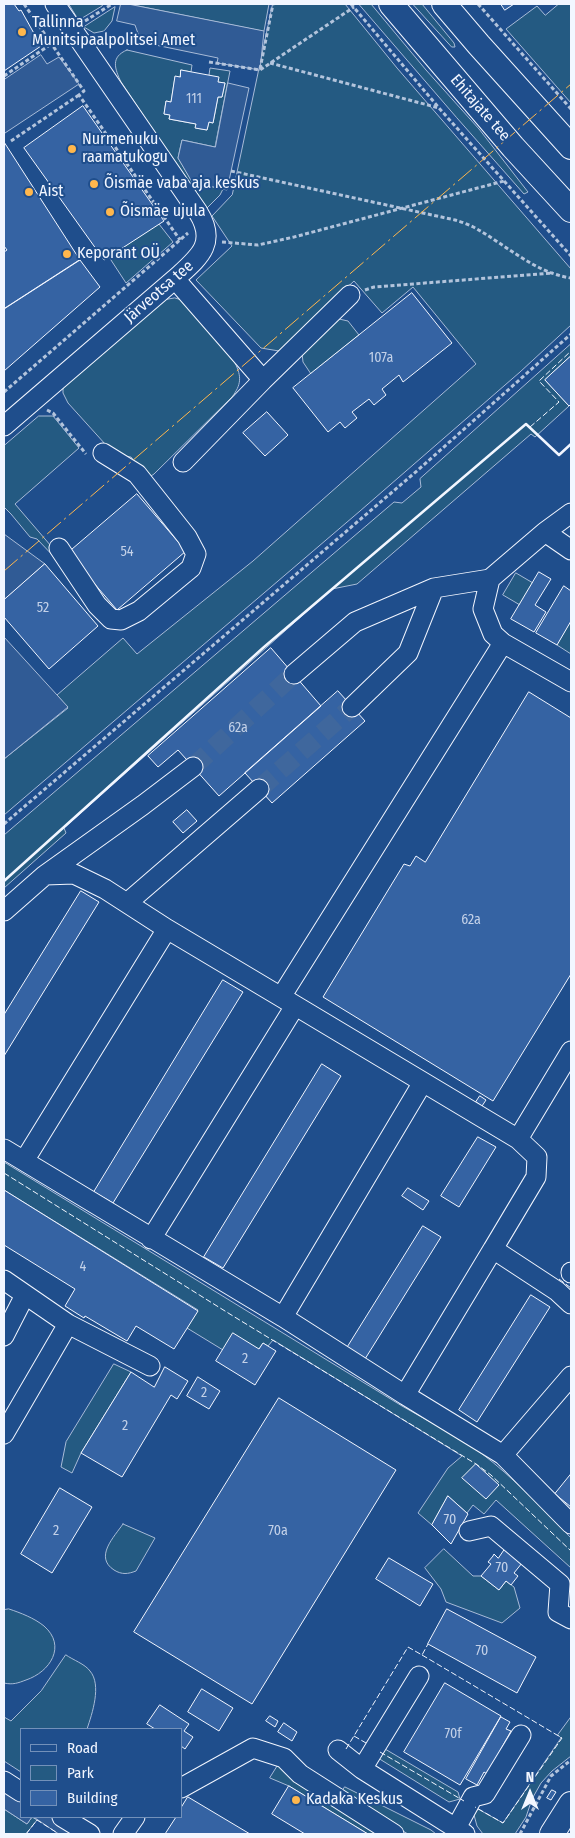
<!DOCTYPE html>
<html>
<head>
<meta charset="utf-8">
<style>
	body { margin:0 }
	#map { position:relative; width:575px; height:1838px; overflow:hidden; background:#1f4e8c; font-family:"Fira Sans Condensed",sans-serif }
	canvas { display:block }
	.frame { position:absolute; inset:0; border:5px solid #f2f6ff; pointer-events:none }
	.legend { position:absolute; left:20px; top:1728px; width:162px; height:90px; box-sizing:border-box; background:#1f4e8c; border:1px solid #7391ba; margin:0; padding:6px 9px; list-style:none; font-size:15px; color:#f2f6ff }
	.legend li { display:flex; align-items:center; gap:10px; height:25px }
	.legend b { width:25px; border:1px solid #7391ba }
	.north { position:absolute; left:505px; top:1768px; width:50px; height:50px; -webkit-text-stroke:4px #1f4e8c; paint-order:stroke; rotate:0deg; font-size:14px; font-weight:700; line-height:20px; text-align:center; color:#f2f6ff }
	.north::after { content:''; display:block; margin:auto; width:18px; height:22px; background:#f2f6ff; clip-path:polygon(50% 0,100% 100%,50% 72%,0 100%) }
</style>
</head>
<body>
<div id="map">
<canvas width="575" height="1838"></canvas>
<div class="frame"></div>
<ul class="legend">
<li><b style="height:6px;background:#1f4e8c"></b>Road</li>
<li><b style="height:14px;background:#245a82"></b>Park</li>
<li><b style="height:14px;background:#3563a3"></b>Building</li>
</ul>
<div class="north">N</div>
</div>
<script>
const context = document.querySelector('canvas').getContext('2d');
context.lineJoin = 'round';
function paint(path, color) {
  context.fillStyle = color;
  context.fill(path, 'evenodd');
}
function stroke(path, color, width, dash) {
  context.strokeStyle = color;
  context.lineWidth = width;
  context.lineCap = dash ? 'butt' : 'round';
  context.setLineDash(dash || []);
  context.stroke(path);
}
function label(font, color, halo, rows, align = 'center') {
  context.font = font + ' "Fira Sans Condensed",sans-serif';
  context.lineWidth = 4;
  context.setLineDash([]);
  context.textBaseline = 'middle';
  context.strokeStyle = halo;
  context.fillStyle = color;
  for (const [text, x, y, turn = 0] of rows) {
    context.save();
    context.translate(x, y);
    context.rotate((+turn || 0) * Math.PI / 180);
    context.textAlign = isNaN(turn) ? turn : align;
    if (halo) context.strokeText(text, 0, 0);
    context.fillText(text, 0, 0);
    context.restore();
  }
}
const green = new Path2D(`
	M69 4H103L102 6 79 20Z
	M128 4H269L264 31Z
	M273 4H345L397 68 571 269V325L520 372 360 511 4 815V759L68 708 57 695 123 638 137 654 253 561 476 364 413 287 382 313 354 281 279 351 261 348 196 280 232 246 212 216 232 195Z
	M359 4H371L426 70 479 129 528 192 524 194 457 118Z
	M413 4H422L454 43 455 47H452Z
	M559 4H571V103L506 29 537 6 545 15Z
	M115 7 112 21 104 31 94 33 84 27Z
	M127 50 192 65 191 72 181 70 180 77H175L171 102 166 101 164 114 170 115 169 119 196 124V128L207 130 209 122 213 123 218 97H222L225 83 218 82 209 75 210 68 230 71 215 147 182 140 178 158 193 183 223 189 220 195 206 209 121 82C115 69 110 57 127 50Z
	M159 224 173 242 126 283 109 257Z
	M175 298 182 300 235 363C242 377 241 385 232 397L154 474 148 478 131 457 115 455 68 403 63 393V387L164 300Z
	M339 319 348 321 359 335 311 374 303 362 302 353Z
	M571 344V356L545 380 569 406 535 437 531 434 357 584 332 589 64 828 66 833 4 888V835L394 502 402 503 421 487 420 479Z
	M39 416H53L79 448 15 504 57 553 59 562 37 539 30 537 11 514 4 507V446Z
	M516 573 533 583 520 605 503 595Z
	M571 621V654L557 645Z
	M4 1162 402 1406C428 1421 456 1435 481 1453 514 1478 542 1508 571 1538V1568L496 1500 484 1514 473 1505 467 1513 448 1496 432 1525 418 1513 448 1468 462 1456 273 1340 268 1346 263 1343 259 1349 223 1350 187 1328 198 1310 4 1190Z
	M114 1364 131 1372 81 1453 72 1473 61 1467 66 1442Z
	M123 1524 155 1538 136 1571C128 1574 122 1575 114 1570 94 1557 114 1537 123 1524Z
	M444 1549 473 1576H481L499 1590 506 1581 514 1587 520 1608 502 1623 446 1602 441 1589 425 1568Z
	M9 1609C21 1613 34 1618 44 1626 67 1646 50 1672 26 1680 18 1683 13 1685 4 1683V1610Z
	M66 1655C73 1660 85 1664 90 1671 102 1685 92 1714 87 1729H21V1772L4 1761V1717L11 1721 41 1691Z
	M571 1717V1756L552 1771 541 1783 532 1799 526 1817 515 1834H483L477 1826 474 1815 478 1809 503 1823 561 1738 558 1735Z
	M385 1749 458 1792 460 1799 449 1802 378 1758Z
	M280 1762 287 1766 290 1778 378 1834H368L289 1786 270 1778Z
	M345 1787 431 1830 436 1834H408L340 1794Z
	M4 1809 27 1824 32 1817 37 1820 26 1834H4Z`);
paint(green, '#245a82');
stroke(green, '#a8bbd7', 1);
const parking = new Path2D(`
	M121 4H128L264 31 260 70 217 63 218 58 141 42 135 25 117 21Z
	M41 55 47 64 59 57 79 84 5 133 4 131V80Z
	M228 83 249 88 227 190 192 182 178 158 182 140 215 147Z
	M4 534 45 564 4 600Z
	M4 637 68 707 4 759Z
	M4 1781 21 1792V1817H32L27 1824 4 1809Z
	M34 1817H62L90 1834H59Z`);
paint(parking, '#305b95');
stroke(parking, '#a8bbd7', 1);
const building = new Path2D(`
	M4 4H14L19 11 21 10 41 46 4 71Z
	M501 4H514L505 10Z
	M181 70 219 77 218 82 225 83 222 97H218L213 123 209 122 207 130 195 128 196 124 169 119 170 115 164 114 166 101 171 102 175 76 180 77Z
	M83 106 164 221 104 260 24 148Z
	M4 142 80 260 4 309V252L7 250 4 246Z
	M80 260 100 287 4 371V309Z
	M412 293 452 343 403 382 399 375 382 389 386 395 374 405 369 399 352 412 357 418 345 428 340 422 328 432 293 388Z
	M571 356V404L569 406 545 380Z
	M267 412 288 435 265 456 243 433Z
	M137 494 186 551 117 610 68 553Z
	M45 564 98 626 49 669 4 617V600Z
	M539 572 551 579 535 605 546 612 534 632 511 619Z
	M564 586 571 591V621L557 645 536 633Z
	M271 648 321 706 219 796 178 750 158 767 148 756Z
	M338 691 365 721 272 803 245 773Z
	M529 692 571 718V974L493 1101 323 997 404 864 410 866 416 856 425 862Z
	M187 810 197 821 183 833 173 822Z
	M81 891 99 902 4 1056V1015Z
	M223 980 243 992 113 1203 94 1192Z
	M322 1064 341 1076 223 1268 204 1257Z
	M480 1096 486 1100 482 1106 476 1102Z
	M478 1137 496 1147 459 1207 441 1196Z
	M408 1188 429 1201 423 1210 402 1196Z
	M4 1190 198 1311 174 1349 136 1326 127 1341 85 1316 84 1318 65 1306 75 1289 4 1245Z
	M423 1226 441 1237 365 1359 347 1348Z
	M531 1295 550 1307 477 1422 459 1410Z
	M233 1333 259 1349 263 1343 276 1351 255 1385 216 1361Z
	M165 1367 188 1381 177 1399 171 1395 122 1477 81 1453 131 1372 154 1387Z
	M198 1377 220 1391 209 1409 187 1396Z
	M279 1398 396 1470 252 1704 134 1632Z
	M476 1464 499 1485 486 1499 462 1478Z
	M571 1474V1507L555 1494Z
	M60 1488 92 1507 52 1573 21 1554Z
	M448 1496 468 1514 451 1544 432 1525Z
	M505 1549 522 1563 514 1573 518 1576 511 1585 506 1581 499 1590 481 1576 491 1564 488 1562 493 1556 494 1554 498 1558Z
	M389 1558 433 1584 420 1606 376 1579Z
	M447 1609 536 1657 517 1693 428 1644Z
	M445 1683 501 1716 460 1785 404 1752Z
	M202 1689 233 1708 219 1731 188 1712Z
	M160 1705 189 1724 184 1731 193 1737 185 1749 181 1746V1729H155L147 1724Z
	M270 1716 278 1721 275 1727 266 1721Z
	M501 1717 510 1722 506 1729 511 1731 487 1774 484 1772 477 1785 466 1779Z
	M284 1723 297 1732 292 1741 278 1732Z
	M289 1786 368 1834H305L272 1814Z
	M552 1790 556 1792 551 1800 547 1798Z
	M188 1797 250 1834H165L176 1817H181V1808Z`);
paint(building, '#3563a3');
stroke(building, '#f2f6ff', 1);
stroke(new Path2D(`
	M193 767 294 674
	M259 789 352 707`), '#3f679d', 19, [19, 9]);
const minor = new Path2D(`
	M175 279 263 380
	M4 426 175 279C198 258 218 244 198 212L55 4
	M183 462 263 380 350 295
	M545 532 571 513
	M59 548 97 605 111 619 121 620 139 611 191 568 196 554 187 537 137 474 103 453
	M503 643 493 634 483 609 490 579 545 532 571 550
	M294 674 355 622 434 588 490 579
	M352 707 408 653 434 588
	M45 875 143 805 193 767
	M127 903 259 789
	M4 911 45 875 74 874 105 889 167 929 281 997
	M571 1051 518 1139 537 1157 536 1177 493 1249 557 1291 571 1304
	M518 1139 281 997 503 643 571 682
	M4 1149 283 1317 405 1395
	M24 1161 167 929
	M151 1239 295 1006
	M493 1249 405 1395 503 1455 571 1524
	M571 1273V1272
	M4 1280 68 1324 150 1366
	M283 1317 423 1082
	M4 1336 25 1295
	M4 1434 68 1324
	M503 1455 571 1376
	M469 1531 491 1526 560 1584 558 1612 571 1619
	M338 1750 362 1769 465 1834
	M362 1769 419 1676
	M4 1781 21 1792
	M181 1788 253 1748 284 1758 300 1774 394 1834
	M62 1817 90 1834
	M456 1828 473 1797 485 1794 521 1735
	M123 1834 135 1817`);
const major = new Path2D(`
	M391 4 513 147 571 210
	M444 4 479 45 571 147
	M552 1834 571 1804`);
stroke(minor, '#f2f6ff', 21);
stroke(major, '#f2f6ff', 26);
stroke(new Path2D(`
	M24 4 84 91 79 95 180 240
	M351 4 439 108 571 256
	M478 4 571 109
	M85 21 112 4
	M209 62 260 70 354 7
	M270 63 439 108
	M260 69 273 4
	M4 76 60 38
	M107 135 129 143
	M11 141 79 95
	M231 171 455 220C462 222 470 225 477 229 507 246 536 273 571 278
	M222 242 258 245 294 237 504 181
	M365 290 374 287 553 273
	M4 392 188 233
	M47 410 53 413 86 454
	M4 824 418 470 571 334
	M520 1834 551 1776 571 1760`), '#b3c4dc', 3, [4, 2.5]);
stroke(minor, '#1f4e8c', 19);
stroke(major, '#1f4e8c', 24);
stroke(new Path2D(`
	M530 427 559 402 539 381 571 351
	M4 1173 233 1316 476 1464 491 1475 571 1551
	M559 1279 571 1288
	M422 1655 562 1738 503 1823 475 1807
	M354 1736 366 1743
	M346 1749 408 1647 422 1655 428 1644
	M380 1752 464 1801
	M26 1834 37 1820 59 1834`), '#f2f6ff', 1, [6, 2.5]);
stroke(new Path2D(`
	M4 881 264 647 526 424 559 455 571 444`), '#f2f6ff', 2.5);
stroke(new Path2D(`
	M4 571 571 84`), '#ffb74d', 1, [18, 4, 2.5, 4]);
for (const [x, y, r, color] of [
	[22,32,5,"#ffb74d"],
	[72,149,5,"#ffb74d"],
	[94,184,5,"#ffb74d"],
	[29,192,5,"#ffb74d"],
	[110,212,5,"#ffb74d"],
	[67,254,5,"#ffb74d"],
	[296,1800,5,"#ffb74d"]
]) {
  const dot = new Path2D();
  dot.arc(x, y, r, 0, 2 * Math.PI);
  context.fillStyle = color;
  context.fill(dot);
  stroke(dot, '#1f4e8c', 2);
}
label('14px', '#c3d1e8', null, [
	["111",194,99],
	["107a",381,358],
	["54",127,552],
	["52",43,608],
	["62a",238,728],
	["62a",471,920],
	["4",83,1267],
	["2",245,1359],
	["2",204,1393],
	["2",125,1426],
	["70",450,1520],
	["2",56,1531],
	["70a",278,1531],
	["70",502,1568],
	["70",482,1651],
	["70f",453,1734]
]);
label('16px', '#f2f6ff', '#1f4e8c', [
	["Tallinna",32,23],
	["Munitsipaalpolitsei Amet",32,41],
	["Nurmenuku",82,140],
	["raamatukogu",82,158],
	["Õismäe vaba aja keskus",104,184],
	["Aist",39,192],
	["Õismäe ujula",120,212],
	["Keporant OÜ",77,254],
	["Kadaka Keskus",306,1800]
], 'left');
label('16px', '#f2f6ff', '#1f4e8c', [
	["Ehitajate tee",480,108,49],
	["Järveotsa tee",159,292,-41]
]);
</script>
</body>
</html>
